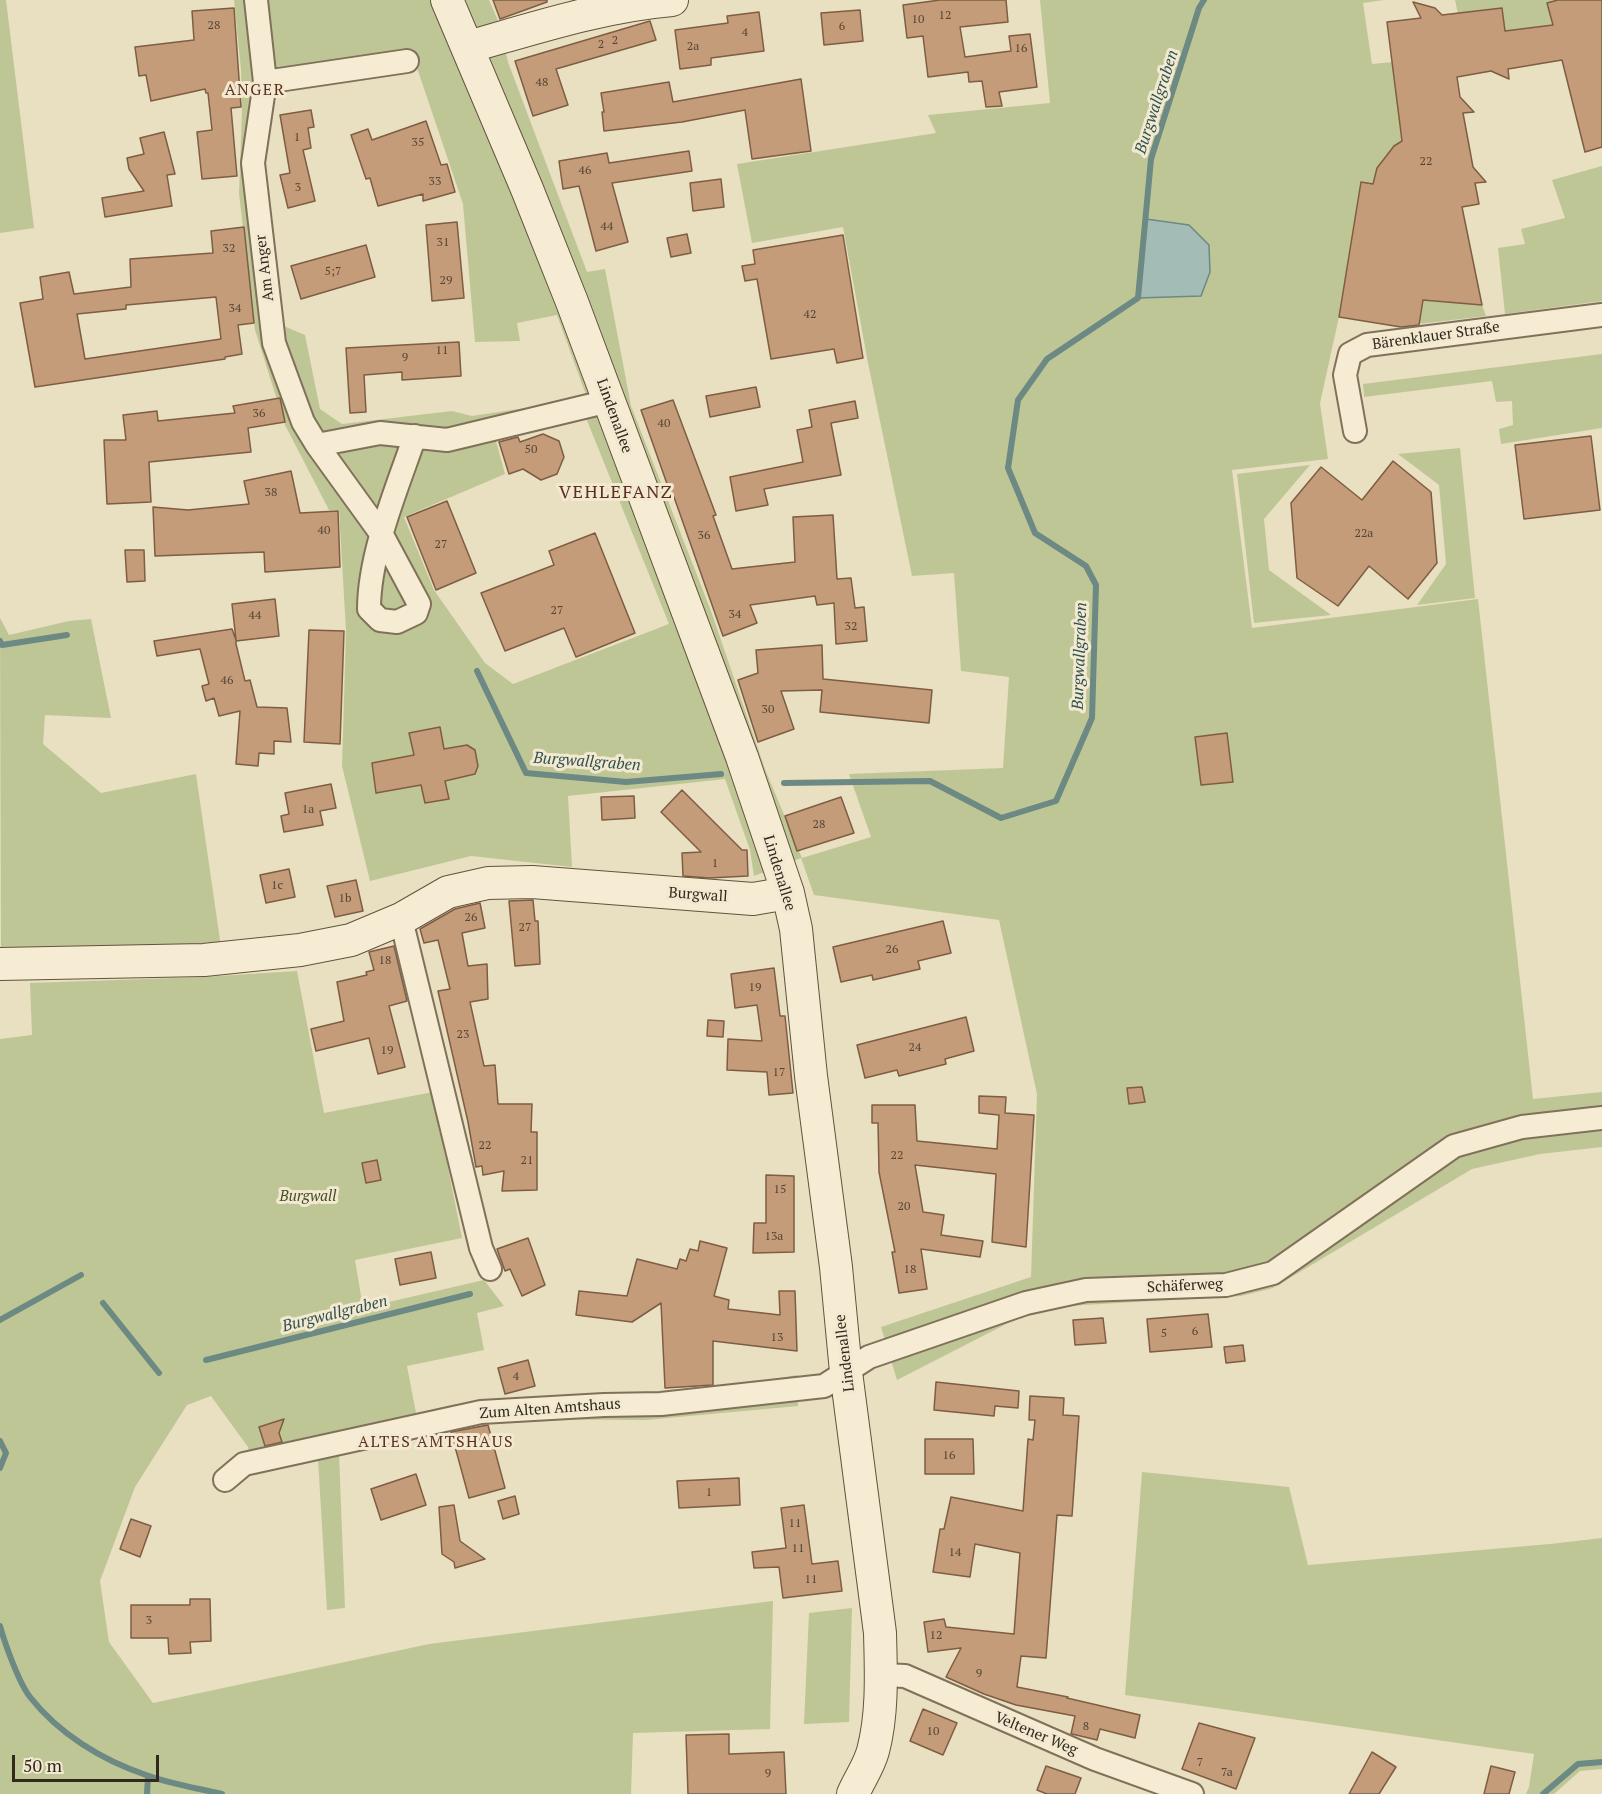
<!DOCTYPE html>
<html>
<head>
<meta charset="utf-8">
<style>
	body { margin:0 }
	#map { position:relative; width:1602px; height:1794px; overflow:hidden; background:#e9dfc1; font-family:"PT Serif",serif }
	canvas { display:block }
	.scale { position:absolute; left:12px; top:1755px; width:147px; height:27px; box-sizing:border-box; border:3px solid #32281d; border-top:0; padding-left:8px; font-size:18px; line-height:21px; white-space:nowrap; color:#32281d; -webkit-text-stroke:4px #f2e9d0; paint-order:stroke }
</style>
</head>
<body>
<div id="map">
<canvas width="1602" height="1794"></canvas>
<div class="scale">50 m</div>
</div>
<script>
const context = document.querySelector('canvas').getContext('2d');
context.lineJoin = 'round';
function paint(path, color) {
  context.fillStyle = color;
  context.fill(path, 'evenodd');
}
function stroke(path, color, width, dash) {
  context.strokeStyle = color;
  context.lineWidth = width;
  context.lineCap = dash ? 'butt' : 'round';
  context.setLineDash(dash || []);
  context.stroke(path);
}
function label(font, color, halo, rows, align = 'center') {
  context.font = font + ' "PT Serif",serif';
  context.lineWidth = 6;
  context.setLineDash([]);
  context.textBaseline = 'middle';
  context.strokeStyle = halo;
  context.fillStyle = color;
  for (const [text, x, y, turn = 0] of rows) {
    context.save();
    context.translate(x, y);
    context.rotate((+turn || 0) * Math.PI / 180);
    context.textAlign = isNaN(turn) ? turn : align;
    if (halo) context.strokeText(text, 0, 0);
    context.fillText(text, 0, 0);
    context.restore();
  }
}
paint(new Path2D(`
	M0 0H6L34 228 0 233Z
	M234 0H489L499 23 508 62 587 272 605 269 631 406 711 611 765 769 802 858 871 837 849 774 1003 768 1009 677 961 671 954 573 912 576 868 363 843 227 752 243 737 164 936 133 928 115 1050 103 1040 0H1384L1363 3 1372 64 1393 62 1403 140C1387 152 1378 164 1373 184L1361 183 1339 317 1320 403 1328 459 1232 470 1252 628 1478 599 1533 1099 1602 1092V1147L1540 1154 1472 1169 1273 1288 1241 1296 1066 1306 1016 1319 897 1380 881 1327 1031 1277 1037 1094 999 920 814 895 801 858 754 876 750 850 725 779 568 796 572 867 471 856 370 881 342 766 346 631 339 510H329L285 425 255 330 239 193 242 112 241 70ZM412 53 463 204 475 342 520 341 517 323 557 315 586 395 532 407 472 416 452 411 342 424 320 409 305 335 279 324 261 169 275 73ZM586 418 669 624 513 684 485 663 434 590 404 517 505 474 496 441Z
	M1455 0H1558L1547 3 1553 25 1505 31 1502 8 1458 14Z
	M1602 166V301L1505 314 1498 248 1525 244 1521 229 1565 218 1552 180Z
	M1423 300 1482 305 1486 316 1419 324Z
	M1602 354V428L1501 444 1499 429 1513 425 1512 401 1496 402 1492 381 1364 397 1363 384Z
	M1460 448 1475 598 1417 605 1446 564 1439 485 1398 454Z
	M1310 465 1264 519 1269 570 1331 615 1254 623 1237 474Z
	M0 618 9 635 69 621 91 619 111 718 45 715 43 744 101 793 196 774 221 947 1 953Z
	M297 971 324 1113 433 1092 462 1238 355 1260 363 1308 484 1280 504 1306 477 1313 484 1350 407 1366 416 1413 456 1404 712 1390 797 1375 798 1406 646 1420 486 1419 339 1454 345 1608 327 1610 318 1459 254 1475 248 1447 211 1396 187 1405 135 1487 100 1581 109 1642 153 1703 429 1644 773 1601 770 1729 633 1733 631 1794H0V1039L32 1035 30 983 203 977Z
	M1142 1472 1289 1487 1308 1565 1550 1544 1602 1538V1769L1580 1771 1554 1794H1526L1529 1787 1534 1754 1125 1695Z
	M852 1608 849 1722 804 1724 809 1613Z`), '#bfc696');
const water = new Path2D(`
	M1146 219 1189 225 1209 245 1210 272 1201 296 1138 298Z`);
paint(water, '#a3bcb6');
stroke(water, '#6c8983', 1.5);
stroke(new Path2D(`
	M0 641 2 645 67 635
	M477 671 526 773 626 782 721 774
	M784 783 930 781 1001 818 1056 801 1092 718 1096 585 1086 566 1035 533 1008 468 1018 400 1047 359 1138 298 1151 159 1199 8 1204 0
	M103 1303 159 1373
	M0 1320 81 1275
	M206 1360 470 1294
	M0 1441 6 1453 0 1468
	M0 1626C5 1644 19 1683 30 1697 59 1734 102 1760 146 1775 170 1784 197 1788 222 1794
	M147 1794 148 1776
	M1543 1794 1578 1764 1602 1762`), '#6c8983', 6);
const building = new Path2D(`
	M493 0H547V2L500 19Z
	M940 0H1006L1008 22 960 27 965 57 1011 51 1009 36 1030 34 1037 87 999 92 1002 106 986 107 982 81 969 82 968 72 928 77 923 36 907 38 903 5Z
	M1558 0H1602V147L1585 152 1562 60 1508 69 1509 79 1491 71 1457 77 1460 97 1474 112 1463 113 1473 167 1486 182 1475 183 1479 204 1462 207 1482 305 1423 300 1419 325 1401 327 1339 317 1361 182 1373 184 1377 168 1394 146 1402 141 1387 22 1421 18 1413 2 1435 8 1442 15 1502 8 1505 31 1553 25 1547 3Z
	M234 8 241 107 231 108 237 176 202 179 197 132 212 130 208 93H206L205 89 151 101 146 75 139 76 135 47 194 40 192 11Z
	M860 10 863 41 824 45 821 13Z
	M759 12 764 51 711 58V65L680 69 675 30 728 23 727 16Z
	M650 21 656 40 556 69 568 105 533 116 515 61Z
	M801 79 811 151 752 159 745 110 682 122 604 131 602 112H604L601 93 669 82 673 102Z
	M311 110 314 127 308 128 311 148 303 150 315 201 288 208 280 175 290 173 280 115Z
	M426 121 441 165 447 164 455 192 423 201V194L378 206 370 178 366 179 351 135 368 129 372 140Z
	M164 132 175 174 167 175 172 206 105 217 102 198 144 191 129 169 127 158 144 154 140 138Z
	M689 151 692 171 612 183 628 242 596 251 579 186 563 189 559 161 607 153 609 163Z
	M721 179 724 207 693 211 690 183Z
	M457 222 464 298 432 301 426 225Z
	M244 227 254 323 238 325 242 354 225 357V359L35 387 20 303 43 299 40 277 69 272 74 294 131 287 130 259 213 253 211 231ZM216 297 221 339 85 359 77 314 126 309V305Z
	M687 234 691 253 671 257 667 238Z
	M843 235 863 358 837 363 834 349 771 359 757 279 745 281 742 266 755 264 753 250Z
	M366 245 375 277 301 299 291 266Z
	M459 342 461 376 402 380V372L364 375 366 412 350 413 346 348Z
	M756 387 760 407 710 417 706 396Z
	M280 398 285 422 248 428 251 452 149 462 151 502 107 504 104 440H126L123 415 157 411 158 421 235 413 233 406Z
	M673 400 716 515 713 516 732 569 795 562 793 517 833 515 837 579 851 578 855 608 864 607 867 641 836 644 834 603 817 605 815 596 750 605 757 623 723 636 674 497 672 498 641 410Z
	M855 401 858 418 831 423 841 475 764 489 768 505 736 511 730 477 803 462 797 430 812 427 809 410Z
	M543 434 559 441 564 457 557 474 541 480 523 469 509 474 499 442 518 437 520 442Z
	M1591 436 1600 510 1524 519 1515 445Z
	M1393 461 1431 492 1437 563 1408 599 1369 566 1338 606 1297 578 1291 503 1321 467 1362 500Z
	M291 471 300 513 338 511 340 567 265 572 264 552 155 556 153 507 188 510 249 504 244 481Z
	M447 501 476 573 436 590 407 517Z
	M595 533 635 633 576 657 564 628 505 651 481 593 554 565 549 551Z
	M125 550H144L145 581 127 582Z
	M275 599 279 636 236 641V644L245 681 250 680 257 707 287 708 291 742 274 741V754L259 753 258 766 236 764 240 711 219 716 214 698 206 701 202 686 209 684 200 649 157 656 154 641 232 629 236 640 232 604Z
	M309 630 344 631 340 744 304 742Z
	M822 645 823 679 932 690 929 723 820 712 822 690 781 691 794 729 758 742 738 680 758 673 756 650Z
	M440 727 444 749 467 745 475 750 478 766 475 774 445 781 449 799 425 803 421 785 376 793 372 763 414 755 409 733Z
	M1227 733 1233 782 1201 785 1195 737Z
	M331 784 336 808 320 811 323 825 284 832 281 816 289 814 285 793Z
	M682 790 742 850H747L748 876 709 878 683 876 682 853 701 852 661 812Z
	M634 796 635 818 602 820 601 797Z
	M841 797 854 833 797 851 785 816Z
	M289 869 295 897 266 903 260 875Z
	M356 880 363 911 335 917 327 886Z
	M533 900 535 921H538L540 964 515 966 509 901Z
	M480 903 485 928 462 933 468 966 487 964 488 999 470 1002 484 1066 495 1065 498 1104H532L531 1132H537V1190L502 1191 504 1171 483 1175 482 1166 476 1167 468 1122 438 991 450 989 438 940 424 943 420 929 455 909Z
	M943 921 951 953 918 961 920 969 873 980 872 975 841 982 833 947Z
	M394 946 407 1001 389 1006 405 1067 378 1074 369 1038 316 1051 311 1029 344 1021 337 982 367 975 366 972 374 970 369 952Z
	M774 968 780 1016H785L793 1093 769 1095 767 1072 727 1070 728 1039 762 1041 757 1005 735 1008 731 974Z
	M966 1017 974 1051 945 1059 946 1064 899 1076 897 1070 865 1078 857 1045Z
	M708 1020 724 1021 723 1037 707 1036Z
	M1142 1087 1145 1102 1129 1104 1127 1088Z
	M979 1096 1006 1097 1005 1113 1034 1115 1026 1247 992 1242 996 1174 915 1165 923 1212 944 1215 941 1235 983 1241 980 1257 921 1249 927 1289 899 1293 892 1252H895L879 1172 878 1123H872V1105H915L917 1141 997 1149 999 1115 979 1113Z
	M377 1160 381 1180 366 1183 362 1163Z
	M766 1175 794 1176V1252L753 1253 754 1223H766Z
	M528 1238 545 1285 522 1296 510 1269 505 1271 497 1249Z
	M700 1241 727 1248 714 1296 729 1300 728 1309 780 1315 779 1291H795L797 1351 713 1341V1385L665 1388 661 1303 632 1322 576 1315 579 1291 627 1296 637 1259 677 1269 680 1259 686 1261 690 1249 698 1251Z
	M431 1252 436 1278 400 1285 395 1259Z
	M1208 1314 1212 1347 1150 1352 1147 1319Z
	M1103 1318 1106 1343 1075 1345 1073 1320Z
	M1243 1345 1245 1361 1226 1363 1224 1347Z
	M528 1360 535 1386 505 1394 498 1368Z
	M936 1382 1019 1391 1018 1408 995 1406 994 1416 934 1410Z
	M1030 1396 1064 1398 1063 1415 1079 1416 1072 1516 1057 1515 1046 1658 1021 1656 1017 1687 1068 1697 1067 1698 1140 1715 1135 1738 1100 1729 1097 1740 1072 1734H1071L1075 1716 1016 1705 984 1694 946 1677 961 1648 928 1652 924 1622 944 1619 946 1627 1014 1634 1020 1553 975 1544 970 1577 933 1572 940 1529H944L951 1497 1023 1511 1028 1439 1033 1440 1035 1420H1029Z
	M284 1419 279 1433 282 1442 265 1446 259 1427Z
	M488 1425 505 1488 469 1498 451 1432Z
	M925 1439H973L974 1474H925Z
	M416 1474 426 1505 381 1520 371 1489Z
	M739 1478 740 1505 679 1508 677 1481Z
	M515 1496 519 1514 503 1519 498 1501Z
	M454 1505 460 1541 485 1559 455 1568 454 1562 442 1554 439 1507Z
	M804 1505 812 1564 838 1561 842 1591 783 1598 779 1567 754 1568 752 1552 786 1548 781 1508Z
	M131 1519 151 1526 140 1557 120 1549Z
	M190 1599H210L211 1641 190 1642 191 1653 169 1654 168 1638H131V1605H190Z
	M923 1709 957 1723 943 1755 910 1741Z
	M1199 1723 1255 1738 1236 1789 1182 1769Z
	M729 1734V1754L784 1752 786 1794H688L686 1735Z
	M1372 1752 1396 1767 1379 1794H1349Z
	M1046 1766 1081 1778 1075 1794H1047L1037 1790Z
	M1491 1766 1515 1772 1509 1794H1484Z`);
paint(building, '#c49c7a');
stroke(building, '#7e5d42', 1.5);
const street = new Path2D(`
	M256 0 265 82 253 163 274 343 303 422 317 445 382 535 419 604 416 613 397 622 380 620 369 609C369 554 397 488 415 436
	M265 82 407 61
	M1355 431 1345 375 1350 354 1367 345 1602 315
	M317 445 380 433 447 440 609 401
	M401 919 481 1248 490 1269
	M225 1480 244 1464 481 1412 604 1405 661 1404 824 1386 869 1357 1026 1303 1086 1290 1226 1285 1273 1273 1454 1146 1522 1127 1602 1118
	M882 1675 905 1676 1095 1759 1192 1794`);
const secondary = new Path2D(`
	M447 0 527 189 572 302 742 757 788 893 796 929 811 1076 836 1267 846 1372 880 1633C881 1672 883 1713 873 1751 869 1766 859 1780 853 1794
	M468 47C535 28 602 6 672 0
	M0 964 204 960 300 950 351 940 401 919 448 892 488 883 532 882 753 899 788 893`);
stroke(street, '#81715a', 26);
stroke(secondary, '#63523e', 34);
stroke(street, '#f5ecd3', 22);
stroke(secondary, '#f5ecd3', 32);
label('12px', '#564534', null, [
	["12",945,16],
	["10",918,20],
	["28",214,26],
	["6",842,27],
	["4",745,33],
	["2",615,41],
	["2",601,45],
	["2a",693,47],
	["16",1021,49],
	["48",542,83],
	["1",297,138],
	["35",418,143],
	["22",1426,162],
	["46",585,171],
	["33",435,182],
	["3",298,188],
	["44",607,227],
	["31",443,243],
	["32",229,249],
	["5;7",333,272],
	["29",446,281],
	["34",235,309],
	["42",810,315],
	["11",442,351],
	["9",405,358],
	["36",259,414],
	["40",664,424],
	["50",531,450],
	["38",271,493],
	["40",324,531],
	["22a",1364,534],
	["36",704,536],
	["27",441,545],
	["27",557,611],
	["34",735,615],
	["44",255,616],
	["32",851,627],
	["46",227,681],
	["30",768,710],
	["1a",308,810],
	["28",819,825],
	["1",715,864],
	["1c",277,886],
	["1b",345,899],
	["26",471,918],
	["27",525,928],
	["26",892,950],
	["18",385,961],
	["19",755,988],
	["23",463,1035],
	["24",915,1048],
	["19",387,1051],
	["17",779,1073],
	["22",485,1146],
	["22",897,1156],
	["21",527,1161],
	["15",780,1190],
	["20",904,1207],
	["13a",774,1237],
	["18",910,1270],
	["6",1195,1332],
	["5",1164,1334],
	["13",777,1338],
	["4",516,1377],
	["16",949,1456],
	["1",709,1493],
	["11",795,1524],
	["11",798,1549],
	["14",955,1553],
	["11",811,1580],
	["3",149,1621],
	["12",936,1636],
	["9",979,1674],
	["8",1086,1727],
	["10",933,1732],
	["7",1200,1763],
	["7a",1227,1773],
	["9",768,1774]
]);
label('15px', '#32281d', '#f2e9d0', [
	["Am Anger",265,268,-97],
	["Bärenklauer Straße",1436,336,-8],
	["Lindenallee",614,416,70],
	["Lindenallee",779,873,73],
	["Burgwall",698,895,4],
	["Schäferweg",1185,1286,-3],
	["Lindenallee",845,1353,-97],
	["Zum Alten Amtshaus",550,1409,-4],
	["Veltener Weg",1036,1734,23]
]);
label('italic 15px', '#414d26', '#f2e9d0', [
	["Burgwall",308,1197]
]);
context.letterSpacing = '1.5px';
label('16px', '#5b2f21', '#f2e9d0', [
	["ANGER",255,90],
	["ALTES AMTSHAUS",436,1442]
]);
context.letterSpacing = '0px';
label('italic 16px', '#2e5150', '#f2e9d0', [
	["Burgwallgraben",1157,102,-72],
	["Burgwallgraben",1080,656,-88],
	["Burgwallgraben",587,762,4],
	["Burgwallgraben",335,1314,-14]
]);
context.letterSpacing = '1.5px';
label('18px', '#5b2f21', '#f2e9d0', [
	["VEHLEFANZ",616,493]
]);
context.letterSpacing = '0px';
</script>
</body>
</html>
